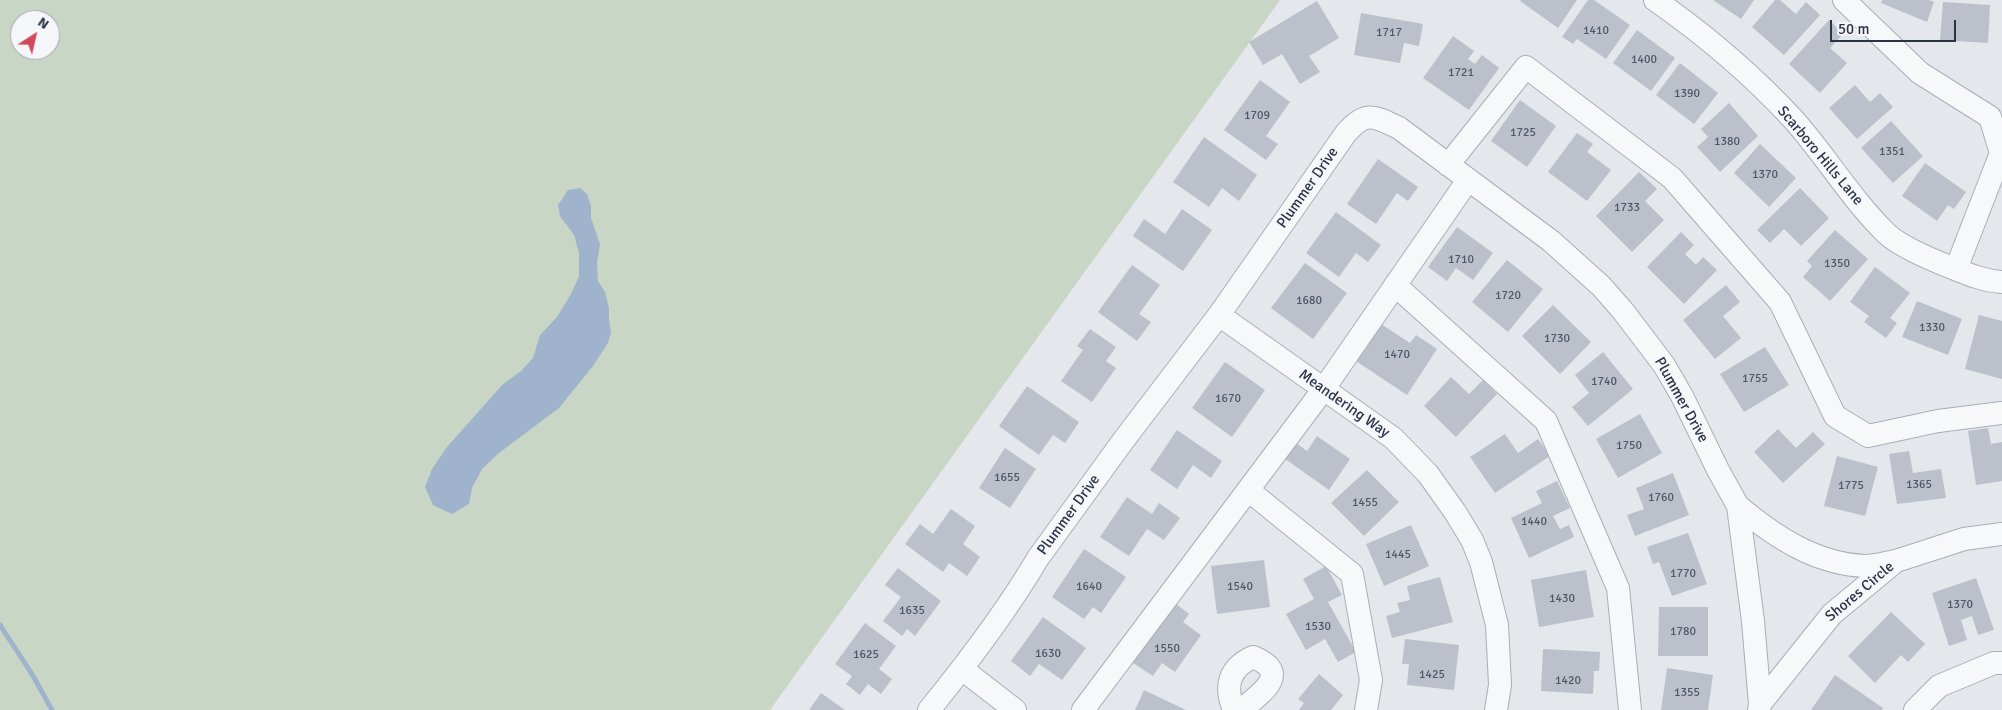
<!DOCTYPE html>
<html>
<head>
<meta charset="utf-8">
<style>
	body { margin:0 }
	#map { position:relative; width:2002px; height:710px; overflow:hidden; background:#e4e7ec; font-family:Signika,sans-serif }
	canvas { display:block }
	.north { position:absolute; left:10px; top:10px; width:50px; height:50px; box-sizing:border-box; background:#f4f6f9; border:1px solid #a4a8b1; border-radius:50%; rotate:35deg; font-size:14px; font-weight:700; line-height:20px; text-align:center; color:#2b3445 }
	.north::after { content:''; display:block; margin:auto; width:18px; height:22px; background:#d1495b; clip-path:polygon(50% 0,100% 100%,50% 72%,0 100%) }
	.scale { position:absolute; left:1830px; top:20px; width:126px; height:22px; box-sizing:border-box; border:2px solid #2b3445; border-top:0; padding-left:6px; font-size:15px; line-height:18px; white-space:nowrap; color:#2b3445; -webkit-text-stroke:4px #f4f6f9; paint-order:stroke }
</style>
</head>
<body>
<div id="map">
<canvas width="2002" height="710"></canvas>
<div class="north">N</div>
<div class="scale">50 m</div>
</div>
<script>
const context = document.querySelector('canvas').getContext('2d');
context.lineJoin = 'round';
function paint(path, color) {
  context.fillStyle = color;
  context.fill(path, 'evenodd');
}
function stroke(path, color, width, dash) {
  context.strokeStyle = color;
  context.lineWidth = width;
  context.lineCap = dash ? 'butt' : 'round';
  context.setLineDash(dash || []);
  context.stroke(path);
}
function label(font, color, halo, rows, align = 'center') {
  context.font = font + ' Signika,sans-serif';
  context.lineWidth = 4;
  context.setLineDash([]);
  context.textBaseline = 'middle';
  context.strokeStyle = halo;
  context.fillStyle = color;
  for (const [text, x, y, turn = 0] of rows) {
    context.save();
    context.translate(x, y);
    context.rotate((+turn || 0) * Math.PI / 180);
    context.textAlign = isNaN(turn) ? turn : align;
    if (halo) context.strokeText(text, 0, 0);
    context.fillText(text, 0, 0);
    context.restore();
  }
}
paint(new Path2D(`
	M0 0H1280L770 710H0ZM20 20H50V50H20Z`), '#c9d6c5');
paint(new Path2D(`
	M580 188 587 194 591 206V218L600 244 597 263 598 281 605 292 609 308V319L611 332 608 343 593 366 559 408 499 453 482 469 472 488 469 504 452 514 433 505 425 487 432 469 447 447 503 384 521 371 533 358 540 335 557 317 571 294 579 276V253L574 235 560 216 558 205 568 190Z`), '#9fb4cc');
stroke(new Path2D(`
	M0 625 32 674 52 710`), '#9fb4cc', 5);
paint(new Path2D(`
	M1521 0H1577L1558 28 1520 1Z
	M1588 0H1594L1630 25 1606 59 1577 39 1573 44 1562 37Z
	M1713 0H1754L1741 19Z
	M1775 0H1780L1796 14 1806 2 1820 15 1784 55 1752 27Z
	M1882 0H1929L1934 2 1927 22 1881 3Z
	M1317 1 1339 38 1309 56 1320 72 1300 84 1282 54 1263 65 1249 42Z
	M1943 2 1990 5 1988 43 1940 40Z
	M1361 13 1423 24 1419 46 1404 43 1400 63 1354 55Z
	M1829 20 1843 34 1830 48 1847 63 1820 93 1789 64Z
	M1637 30 1675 58 1651 91 1613 63Z
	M1453 36 1474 51 1468 59 1475 64 1482 55 1499 68 1469 110 1423 78Z
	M1680 63 1718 93 1694 124 1656 95Z
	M1260 80 1290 102 1266 136 1278 144 1266 160 1224 130Z
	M1855 85 1870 102 1880 93 1893 107 1857 139 1829 108Z
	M1520 100 1556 126 1527 167 1491 141Z
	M1729 103 1758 136 1720 172 1697 147 1708 137 1701 129Z
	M1891 121 1923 156 1893 183 1861 148Z
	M1577 133 1593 144 1587 152 1611 170 1587 201 1548 172Z
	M1204 137 1257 175 1239 201 1222 188 1209 207 1173 182Z
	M1760 144 1796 178 1769 207 1734 173Z
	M1378 159 1418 187 1408 201 1397 193 1376 224 1347 204Z
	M1925 163 1966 192 1954 209 1948 205 1937 221 1902 196Z
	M1639 172 1657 189 1645 201 1664 220 1632 252 1596 216Z
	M1800 188 1829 218 1801 246 1784 229 1770 243 1757 230Z
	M1182 209 1212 230 1183 271 1133 236 1144 219 1165 234Z
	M1336 212 1381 245 1368 262 1356 253 1339 277 1306 253Z
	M1457 227 1493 253 1473 280 1456 268 1447 281 1428 267Z
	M1835 230 1868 259 1830 301 1803 277 1812 266 1807 261Z
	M1681 232 1694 245 1685 254 1696 265 1703 257 1717 270 1684 304 1647 267Z
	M1507 260 1543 289 1508 332 1472 302Z
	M1305 263 1347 293 1313 339 1271 308Z
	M1132 265 1160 285 1139 314 1151 322 1137 341 1098 312Z
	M1875 267 1910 293 1890 318 1897 323 1886 338 1864 322 1869 316 1850 302Z
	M1726 285 1740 302 1723 316 1741 338 1715 359 1683 320Z
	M1917 301 1962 319 1948 355 1902 337Z
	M1553 305 1591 342 1560 374 1522 336Z
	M1979 315 2002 321V379L1965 369Z
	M1381 324 1410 343 1416 335 1437 349 1407 395 1356 361Z
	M1090 329 1116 347 1106 361 1116 368 1092 402 1061 381 1083 350 1077 346Z
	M1765 347 1789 385 1744 412 1720 374Z
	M1603 352 1633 389 1588 426 1572 407 1589 393 1575 375Z
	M1225 362 1265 390 1232 437 1192 408Z
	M1451 377 1469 394 1483 380 1497 394 1456 437 1424 406Z
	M1027 386 1079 422 1065 443 1053 435 1039 455 999 426Z
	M1640 414 1662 453 1618 478 1596 439Z
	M1988 428 1991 444 2002 442V481L1976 485 1968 431Z
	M1778 429 1796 448 1813 432 1825 444 1783 483 1754 452Z
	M1177 430 1222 461 1211 478 1193 465 1177 489 1150 470Z
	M1505 434 1518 453 1538 439 1550 456 1495 493 1470 457Z
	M1317 436 1350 459 1329 490 1281 456 1292 440 1307 451Z
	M1005 448 1036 469 1010 508 979 488Z
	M1909 451 1913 473 1941 469 1946 498 1897 504 1889 454Z
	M1837 456 1878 467 1865 516 1824 506Z
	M1367 470 1399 502 1364 536 1331 503Z
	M1673 473 1689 515 1635 536 1627 515 1644 509 1636 488Z
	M1557 481 1570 508 1553 516 1560 529 1569 525 1574 537 1529 558 1511 518 1542 503 1536 491Z
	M1127 497 1152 514 1159 503 1180 518 1164 540 1147 529 1129 556 1100 537Z
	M951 509 975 526 963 544 980 557 967 576 949 563 943 572 905 544 920 524 933 534Z
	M1411 525 1429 566 1384 586 1366 544Z
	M1688 533 1707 584 1672 596 1659 562 1653 564 1647 547Z
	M1084 549 1126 577 1101 613 1093 607 1084 619 1052 597Z
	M1264 560 1270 607 1217 614 1211 566Z
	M1326 566 1342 595 1328 602 1356 652 1338 662 1325 639 1306 650 1286 614 1314 599 1303 579Z
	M898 568 941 601 915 636 907 629 902 636 883 621 901 597 885 585Z
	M1586 570 1594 617 1539 627 1531 580Z
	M1440 577 1453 622 1392 638 1386 616 1400 612 1397 603 1410 600 1407 586Z
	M1976 578 1994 630 1978 635 1972 616 1961 620 1967 640 1949 646 1932 593Z
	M1175 603 1189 614 1183 622 1201 635 1175 672 1162 663 1153 676 1133 663Z
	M1659 607H1708V656H1658Z
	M1891 612 1925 644 1908 662 1901 655 1875 683 1848 656Z
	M1043 617 1086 648 1062 680 1039 664 1030 676 1011 661Z
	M865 623 896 646 879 669 892 679 881 694 868 684 860 695 846 684 852 676 835 664Z
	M1405 639 1459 645 1454 690 1407 685 1409 664H1402Z
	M1543 649 1600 652 1599 671H1594L1593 694 1541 691Z
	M1667 668 1713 675 1708 710H1661Z
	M1319 674 1343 695 1331 710H1299L1304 703 1298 699Z
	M1835 675 1883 708 1882 710H1811Z
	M1144 690 1186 710H1135Z
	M821 693 845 710H809Z`), '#bbc0ca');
const minor = new Path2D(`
	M1655 0C1704 34 1752 75 1793 119 1826 156 1851 199 1887 234 1901 247 1937 262 1955 269 1970 275 1985 281 2002 282
	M1844 0 1920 73 1990 117 2001 153 1956 269
	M1448 165 1526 67 1672 178 1780 302 1835 416 1868 436 1938 421 2002 413
	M1395 285 1546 421 1618 588 1630 710
	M1219 315 1393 438 1428 474 1455 512 1472 540 1481 562 1497 625 1500 685 1496 710
	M1248 490 1352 574 1371 680 1366 710
	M1738 506C1774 536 1815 564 1865 566 1874 566 1885 563 1895 561
	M962 669 1015 710
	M929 710C968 662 1007 611 1038 558L1123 441 1219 315 1346 133C1366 110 1374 116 1399 128L1551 241 1601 286 1623 311 1664 365 1682 396 1718 470 1738 506 1753 621 1760 704
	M1083 710 1323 390 1468 180
	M1234 710C1224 686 1229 668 1253 657 1293 673 1260 694 1241 710
	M1759 710 1760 704 1832 614 1896 561 1964 539 2002 534
	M1915 710 1939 686 1994 663H2002`);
stroke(minor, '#a9aeb7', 24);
stroke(minor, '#f7f8fa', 22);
label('12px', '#4f5766', null, [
	["1410",1596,31],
	["1717",1389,33],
	["1400",1644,60],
	["1721",1461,73],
	["1390",1687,94],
	["1709",1257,116],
	["1725",1523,133],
	["1380",1727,142],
	["1351",1892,152],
	["1370",1765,175],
	["1733",1627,208],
	["1710",1461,260],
	["1350",1837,264],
	["1720",1508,296],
	["1680",1309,301],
	["1330",1932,328],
	["1730",1557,339],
	["1470",1397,355],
	["1755",1755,379],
	["1740",1604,382],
	["1670",1228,399],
	["1750",1629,446],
	["1655",1007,478],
	["1365",1919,485],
	["1775",1851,486],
	["1760",1661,498],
	["1455",1365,503],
	["1440",1534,522],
	["1445",1398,555],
	["1770",1683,574],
	["1640",1089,587],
	["1540",1240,587],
	["1430",1562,599],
	["1370",1960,605],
	["1635",912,611],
	["1530",1318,627],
	["1780",1683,632],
	["1550",1167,649],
	["1630",1048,654],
	["1625",866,655],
	["1425",1432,675],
	["1420",1568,681],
	["1355",1687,693]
]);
label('15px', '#2b3445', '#f4f6f9', [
	["Scarboro Hills Lane",1820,156,50],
	["Plummer Drive",1308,188,-55],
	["Plummer Drive",1681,400,61],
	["Meandering Way",1344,404,35],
	["Plummer Drive",1069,515,-54],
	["Shores Circle",1860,592,-40]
]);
</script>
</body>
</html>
